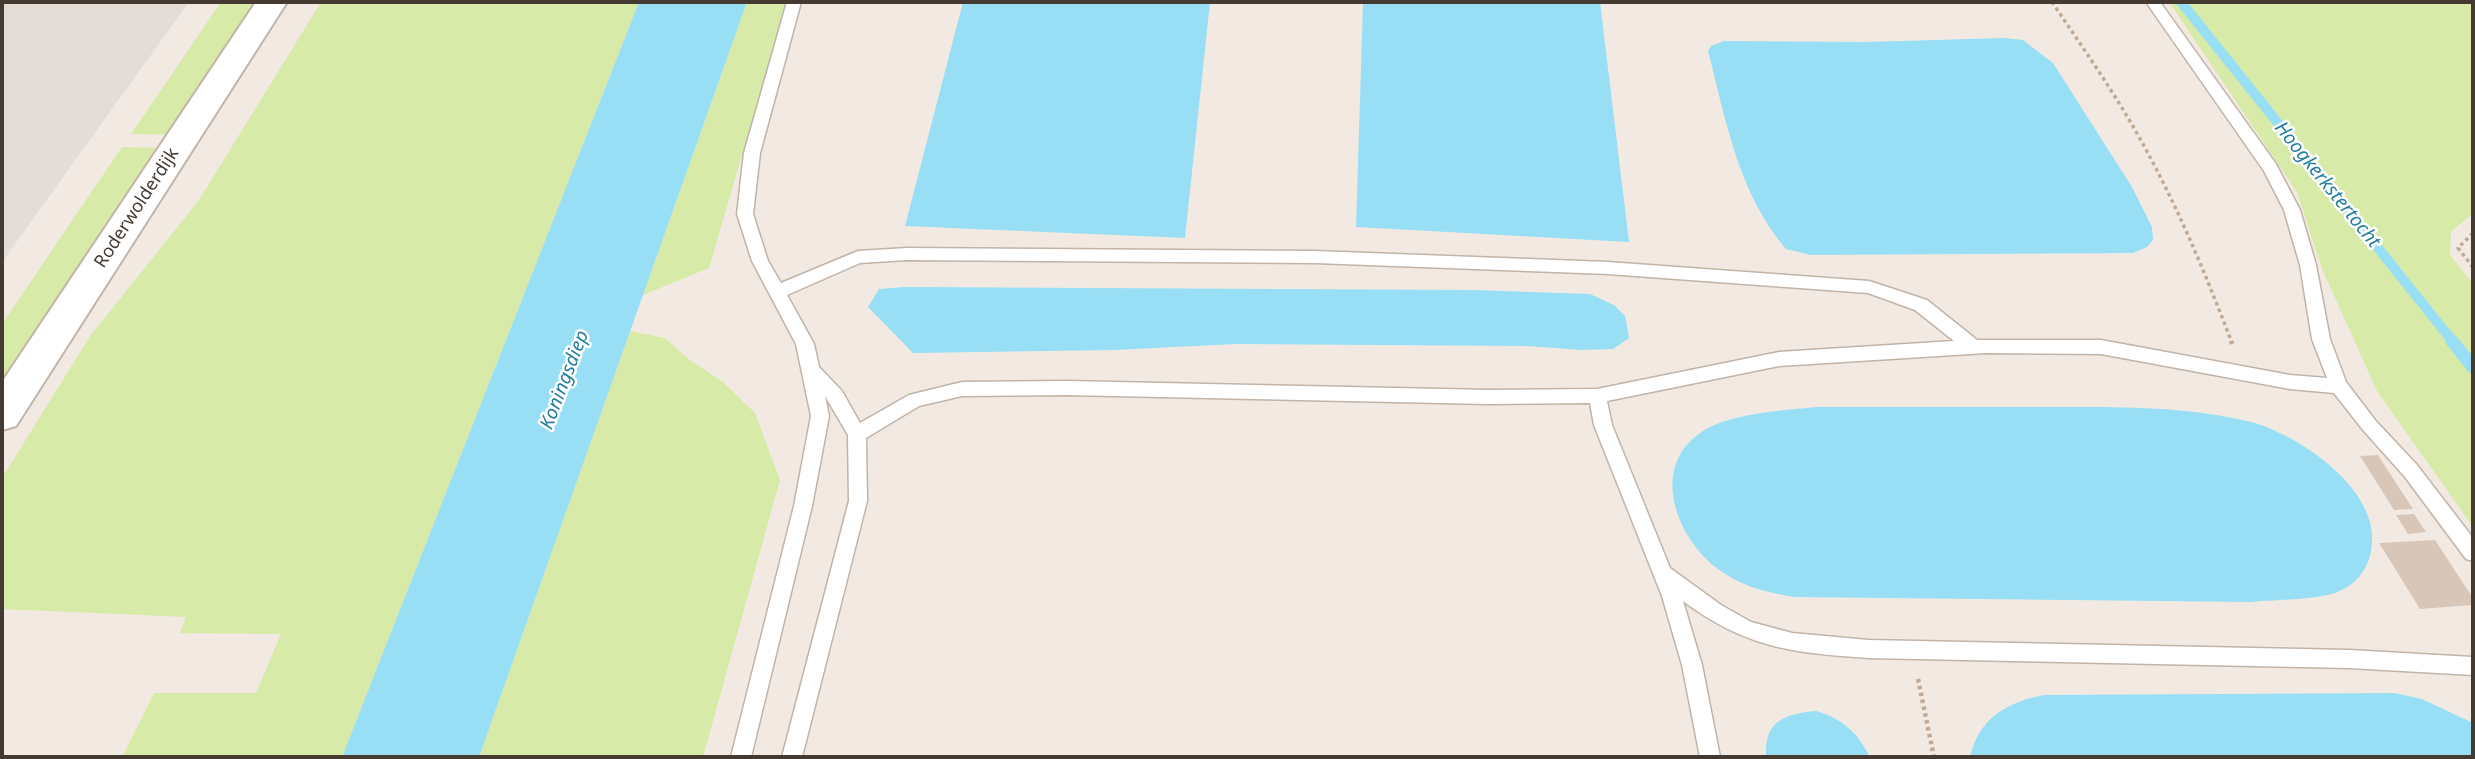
<!DOCTYPE html>
<html>
<head>
<meta charset="utf-8">
<style>
	body { margin:0 }
	#map { position:relative; width:2475px; height:759px; overflow:hidden; background:#f2eae2; font-family:"Noto Sans",sans-serif }
	canvas { display:block }
	.frame { position:absolute; inset:0; border:4px solid #443a32; pointer-events:none }
</style>
</head>
<body>
<div id="map">
<canvas width="2475" height="759"></canvas>
<div class="frame"></div>
</div>
<script>
const context = document.querySelector('canvas').getContext('2d');
context.lineJoin = 'round';
function paint(path, color) {
  context.fillStyle = color;
  context.fill(path, 'evenodd');
}
function stroke(path, color, width, dash) {
  context.strokeStyle = color;
  context.lineWidth = width;
  context.lineCap = dash ? 'butt' : 'round';
  context.setLineDash(dash || []);
  context.stroke(path);
}
function label(font, color, halo, rows, align = 'center') {
  context.font = font + ' "Noto Sans",sans-serif';
  context.lineWidth = 5;
  context.setLineDash([]);
  context.textBaseline = 'middle';
  context.strokeStyle = halo;
  context.fillStyle = color;
  for (const [text, x, y, turn = 0] of rows) {
    context.save();
    context.translate(x, y);
    context.rotate((+turn || 0) * Math.PI / 180);
    context.textAlign = isNaN(turn) ? turn : align;
    if (halo) context.strokeText(text, 0, 0);
    context.fillText(text, 0, 0);
    context.restore();
  }
}
paint(new Path2D(`
	M2 2H189L2 262Z`), '#e4dcd7');
paint(new Path2D(`
	M221 2H260L173 135 131 134Z
	M321 2H639L342 757H122L154 693H256L281 634 180 633 186 617 2 609V478L90 336 199 200Z
	M747 2H787L709 268 643 295Z
	M2169 2H2473V213L2451 232 2450 255 2473 284V527L2377 391 2322 269 2297 192Z
	M122 147 164 148 2 396V324Z
	M630 331 665 338 690 360 723 382 755 413 780 480 703 757H479Z`), '#d7eaa7');
paint(new Path2D(`
	M639 2H747L479 757H342Z
	M963 2H1210L1185 238 905 226Z
	M1363 2H1600L1629 242 1356 227Z
	M2005 38 2023 40 2053 63 2132 187 2152 227 2153 240 2147 247 2133 253 1811 255 1786 249C1738 193 1726 120 1708 51L1711 46 1724 41 1865 42Z
	M904 287 1473 290 1590 294 1614 305 1625 316 1629 338 1613 349 1582 350 1526 346 1236 344 1115 350 913 353 868 307 879 289Z
	M1818 407C1892 407 1966 407 2040 407 2110 407 2183 405 2251 422 2300 435 2384 492 2371 551 2368 567 2359 581 2344 589 2322 601 2277 599 2251 602L1795 597C1770 593 1746 588 1724 573 1678 544 1646 467 1703 431 1732 413 1785 410 1818 407Z
	M2394 693 2422 699 2473 723V757H1970C1979 718 2007 702 2044 695Z
	M1816 711C1843 719 1857 732 1870 757H1766C1764 721 1784 714 1816 711Z`), '#98dff5');
stroke(new Path2D(`
	M2181 2 2454 343`), '#98dff5', 10);
stroke(new Path2D(`
	M2452 341 2473 367`), '#98dff5', 13);
paint(new Path2D(`
	M2378 455 2413 509 2394 510 2360 456Z
	M2414 514 2426 532 2408 534 2396 515Z
	M2435 540 2473 598V605L2420 609 2379 543Z`), '#d8c7b9');
const service = new Path2D(`
	M787 2H801L760 153 753 214 768 261 781 283 858 251 907 248 1315 251 1608 262 1869 281 1927 300 1977 340H2101L2290 375 2327 378 2312 339 2300 265 2284 210 2264 171 2146 2H2160L2276 164 2300 210 2316 265 2330 339 2346 382 2375 420 2417 465 2473 538V561L2466 559 2405 477 2363 430 2334 393 2290 389 2101 354 1986 353 1779 366 1607 401 1612 425 1670 568 1721 605 1751 622 1792 633 1869 640 2349 650 2473 657V675L2349 668 1869 658C1793 653 1746 648 1683 601L1702 665 1720 757H1700L1682 665 1662 596 1594 425 1590 403 1488 404 1067 395 962 396 919 406 866 438 867 501 802 757H782L849 501 848 435 825 396 829 416 812 506 751 757H731L794 506 811 416 796 344 752 261 737 214 744 153ZM907 260 1315 263 1608 274 1868 293 1915 310 1954 341 1779 352 1597 389 1488 390 1067 381 962 382 909 395 860 423 842 391 819 367 814 344 787 295 860 263Z`);
const tertiary = new Path2D(`
	M256 2H287L16 426 2 430V382Z`);
stroke(service, '#c1b3a7', 3);
stroke(tertiary, '#c1b3a7', 4);
stroke(new Path2D(`
	M2052 2C2079 42 2107 82 2131 123 2172 193 2203 267 2232 343
	M2473 233 2458 248 2473 267`), '#c1a994', 3.5, [3.5, 3.5]);
stroke(new Path2D(`
	M2231 341 2232 344
	M1918 679 1934 757`), '#c1a994', 4.5, [3.5, 3.5]);
paint(service, '#fff');
paint(tertiary, '#fff');
label('18px', '#443a32', '#fff', [
	["Roderwolderdijk",137,208,-57]
]);
label('italic 19px', '#227e9d', '#fff', [
	["Hoogkerkstertocht",2327,185,51],
	["Koningsdiep",565,380,-69]
]);
</script>
</body>
</html>
